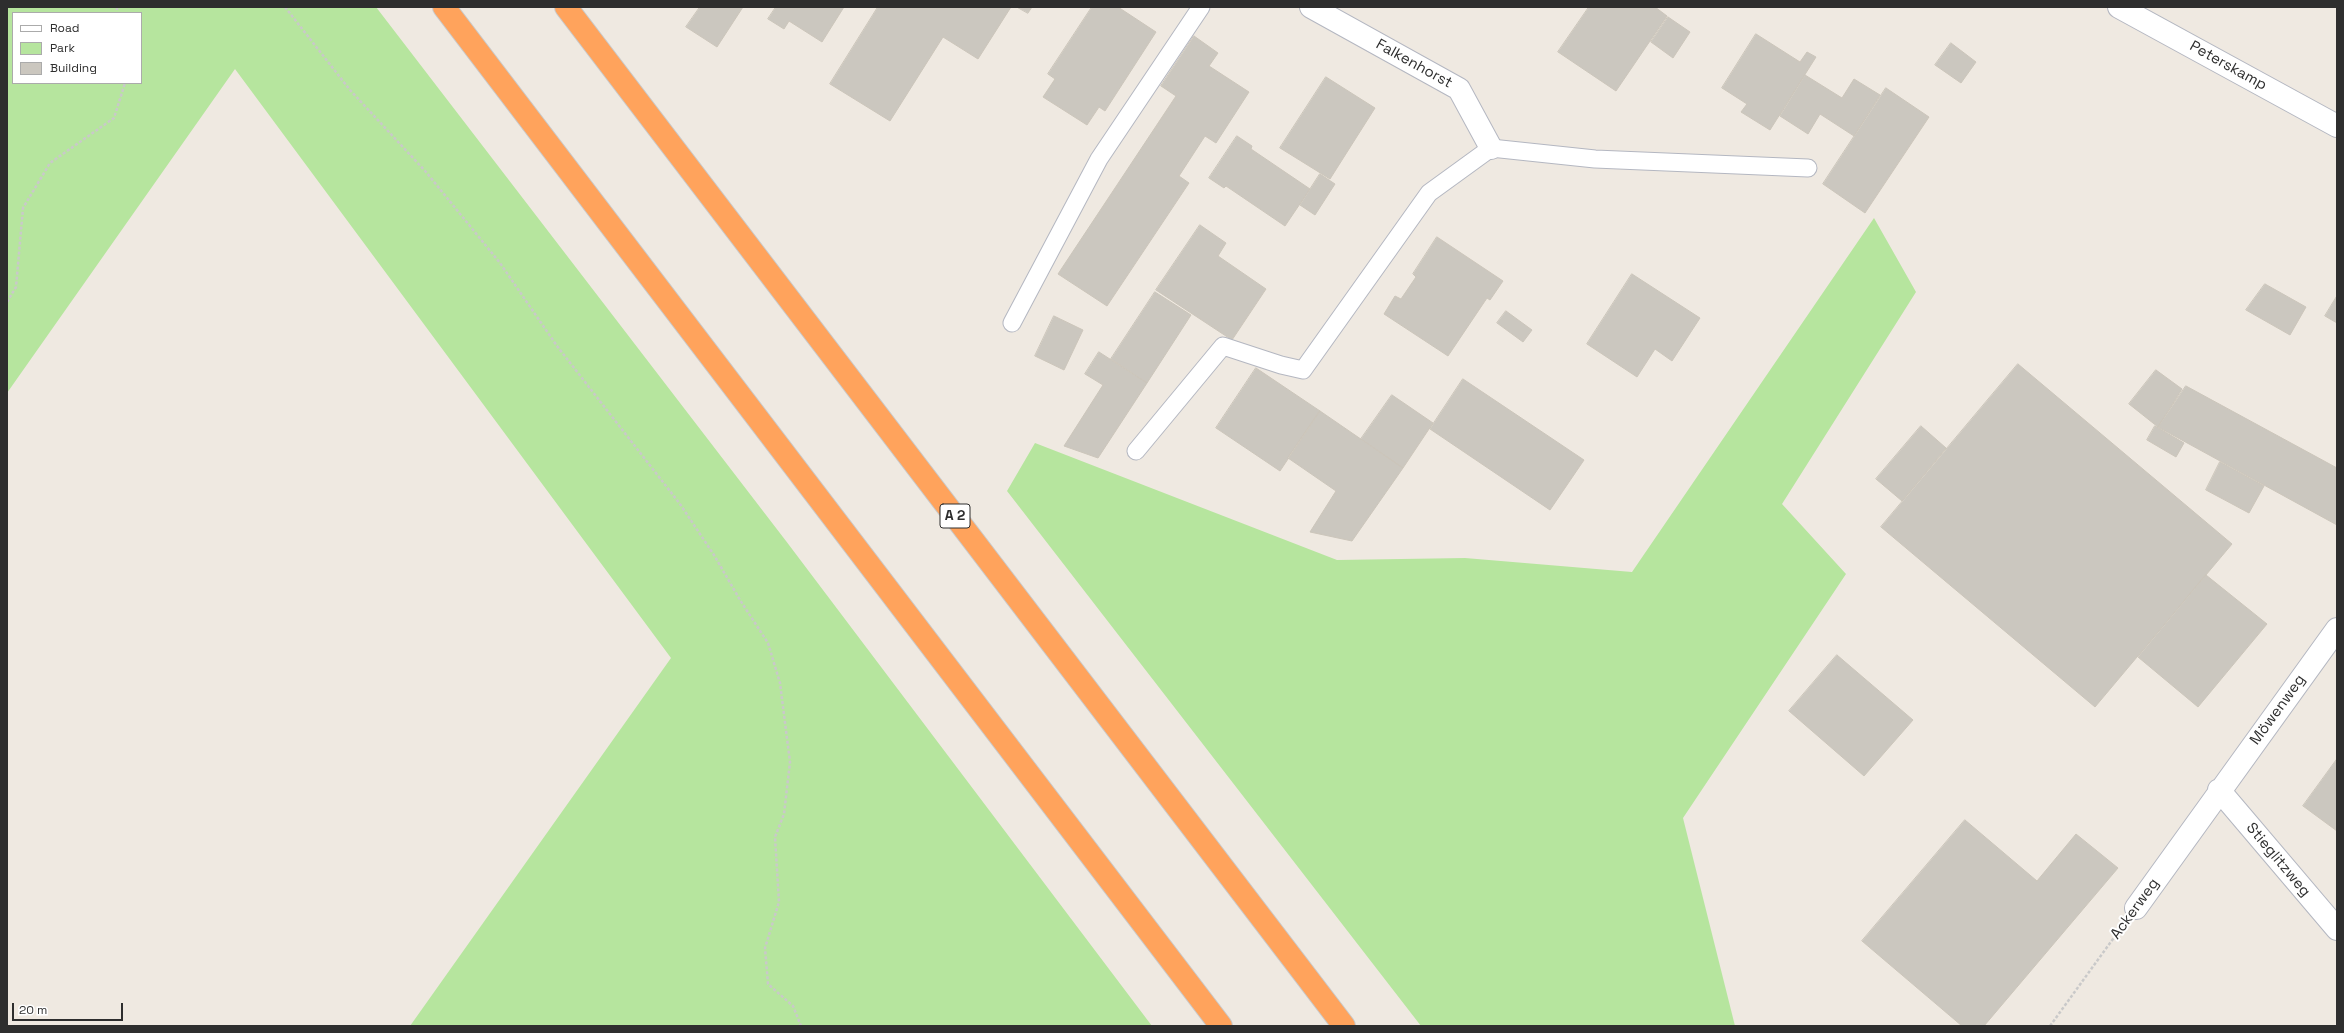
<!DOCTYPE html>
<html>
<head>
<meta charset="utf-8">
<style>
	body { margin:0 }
	#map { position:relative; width:2344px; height:1033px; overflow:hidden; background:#efe9e1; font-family:"Space Grotesk",sans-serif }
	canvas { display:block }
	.frame { position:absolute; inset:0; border:8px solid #2e2e2e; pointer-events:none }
	.legend { position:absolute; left:12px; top:12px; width:130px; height:72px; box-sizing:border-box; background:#fff; border:1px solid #ababab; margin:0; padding:5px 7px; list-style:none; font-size:12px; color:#2e2e2e }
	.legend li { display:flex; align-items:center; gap:8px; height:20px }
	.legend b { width:20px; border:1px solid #ababab }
	.scale { position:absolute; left:12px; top:1003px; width:111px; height:18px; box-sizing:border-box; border:2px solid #2e2e2e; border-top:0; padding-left:5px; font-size:12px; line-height:14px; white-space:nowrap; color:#2e2e2e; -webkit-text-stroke:3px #fff; paint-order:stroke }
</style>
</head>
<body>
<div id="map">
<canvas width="2344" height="1033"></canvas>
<div class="frame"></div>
<ul class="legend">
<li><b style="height:5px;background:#fff"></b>Road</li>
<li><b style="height:11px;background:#b6e59e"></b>Park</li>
<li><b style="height:11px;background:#cbc7bf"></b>Building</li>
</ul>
<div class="scale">20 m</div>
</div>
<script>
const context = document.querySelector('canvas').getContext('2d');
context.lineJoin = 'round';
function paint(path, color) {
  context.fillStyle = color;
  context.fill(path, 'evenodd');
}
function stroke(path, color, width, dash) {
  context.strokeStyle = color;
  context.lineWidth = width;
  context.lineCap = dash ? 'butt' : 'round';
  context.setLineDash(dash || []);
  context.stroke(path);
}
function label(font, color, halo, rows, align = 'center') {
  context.font = font + ' "Space Grotesk",sans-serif';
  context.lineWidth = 4;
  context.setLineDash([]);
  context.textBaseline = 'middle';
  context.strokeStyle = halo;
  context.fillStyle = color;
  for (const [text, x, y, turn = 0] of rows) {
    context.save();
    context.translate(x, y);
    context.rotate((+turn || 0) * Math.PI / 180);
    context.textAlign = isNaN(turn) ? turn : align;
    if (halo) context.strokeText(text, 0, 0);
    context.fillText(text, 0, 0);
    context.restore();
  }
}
paint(new Path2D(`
	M7 7H376L786 541 1152 1026H410L671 658 235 69 7 393ZM13 13H141V83H13Z
	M1874 218 1916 292 1782 504 1846 574 1683 818 1735 1026H1421L1007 491 1035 443 1337 560 1465 558 1632 572Z`), '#b6e59e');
const building = new Path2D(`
	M700 7H743L717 47 686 27Z
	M776 7H844L822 42 789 21 784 29 768 19Z
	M878 7H1011L978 59 943 37 890 121 830 84Z
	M1017 7H1032L1028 13Z
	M1092 7H1118L1156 32 1105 111 1099 107 1087 125 1043 97 1055 79 1048 74Z
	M1589 7H1655L1667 16 1616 91 1558 52Z
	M1668 17 1690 32 1673 58 1651 42Z
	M1756 34 1800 62 1807 52 1816 57 1770 130 1741 112 1747 104 1722 88Z
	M1194 36 1218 53 1209 66 1249 92 1216 143 1205 136 1179 176 1189 183 1107 306 1058 274 1176 96 1161 86Z
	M1951 43 1976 62 1961 83 1935 65Z
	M1805 75 1842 98 1854 79 1880 95 1854 136 1820 114 1808 134 1780 116Z
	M1326 77 1375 108 1330 179 1280 148Z
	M1886 88 1929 117 1865 213 1823 184Z
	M1237 136 1252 146 1251 149 1310 189 1285 226 1226 186 1224 188 1209 178Z
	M1320 174 1335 184 1315 215 1300 205Z
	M1200 225 1226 243 1218 256 1266 289 1232 340 1156 290Z
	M1437 237 1503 281 1490 300 1487 298 1448 356 1384 314 1395 296 1401 299 1416 277 1413 274Z
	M1632 274 1700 318 1672 361 1655 349 1637 377 1587 344Z
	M2265 284 2306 307 2290 335 2246 310Z
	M1155 292 1191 315 1147 383 1111 359Z
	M2337 296V323L2325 316Z
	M1506 311 1532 330 1523 342 1497 323Z
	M1054 316 1083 330 1064 370 1035 356Z
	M1099 352 1147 383 1098 458 1064 446 1103 385 1085 374Z
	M2018 364 2232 544 2095 707 1881 527Z
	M1256 368 1320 411 1280 471 1216 428Z
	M2156 370 2182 389 2158 427 2129 404Z
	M1463 379 1584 460 1550 510 1430 429Z
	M2186 386 2337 468V525L2158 427Z
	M1392 395 1433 423 1403 468 1361 439Z
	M1320 411 1403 468 1352 541 1310 532 1336 491 1288 458Z
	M1921 426 1946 448 1902 501 1876 479Z
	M2155 426 2184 443 2176 457 2147 440Z
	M2220 462 2264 486 2249 513 2206 490Z
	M2206 575 2267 624 2198 707 2138 657Z
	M1837 655 1913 720 1864 776 1789 711Z
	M2337 759V831L2303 806Z
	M1965 820 2037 881 2076 834 2118 868 1984 1026H1962L1862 941Z`);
paint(building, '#cbc7bf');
stroke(building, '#cbc5ba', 1);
const lane = new Path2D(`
	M1012 323 1099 159 1201 7
	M1136 451 1223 346 1281 365 1303 370 1429 193 1491 148 1595 159 1808 168`);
const street = new Path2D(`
	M1311 7 1459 89 1491 148
	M2219 790 2337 929
	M2136 908 2337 629`);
const secondary = new Path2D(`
	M2119 7 2337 126`);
const highway = new Path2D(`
	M444 7 1221 1026
	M566 7 1344 1026`);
stroke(lane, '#b4b7c1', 19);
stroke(street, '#b4b7c1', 24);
stroke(secondary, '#b4b7c1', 24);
stroke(highway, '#c9c9c9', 24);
stroke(new Path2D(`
	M117 7V13
	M285 7 350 90 426 172 500 263 557 346 680 504 714 555 740 600 768 643 780 683 790 762 784 814 775 837 779 902 765 948 768 984 793 1006 801 1026
	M7 302 16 287 23 208 50 163 114 118 125 83
	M2050 1026 2118 932`), '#c9c9c9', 2.5, [3, 2]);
stroke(lane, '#fff', 17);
stroke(street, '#fff', 22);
stroke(secondary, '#fff', 22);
stroke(highway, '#ffa35c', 22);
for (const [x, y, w] of [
	[955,516,30]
]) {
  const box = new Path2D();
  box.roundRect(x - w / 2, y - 12, w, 24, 3);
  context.fillStyle = '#fff';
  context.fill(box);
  stroke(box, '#2e2e2e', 1);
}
label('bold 14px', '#2e2e2e', null, [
	["A 2",955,516]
]);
label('15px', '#2e2e2e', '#fff', [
	["Falkenhorst",1414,64,29],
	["Peterskamp",2228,66,29],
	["Möwenweg",2278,710,-54],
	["Stieglitzweg",2278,860,50],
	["Ackerweg",2135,909,-54]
]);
</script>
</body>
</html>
